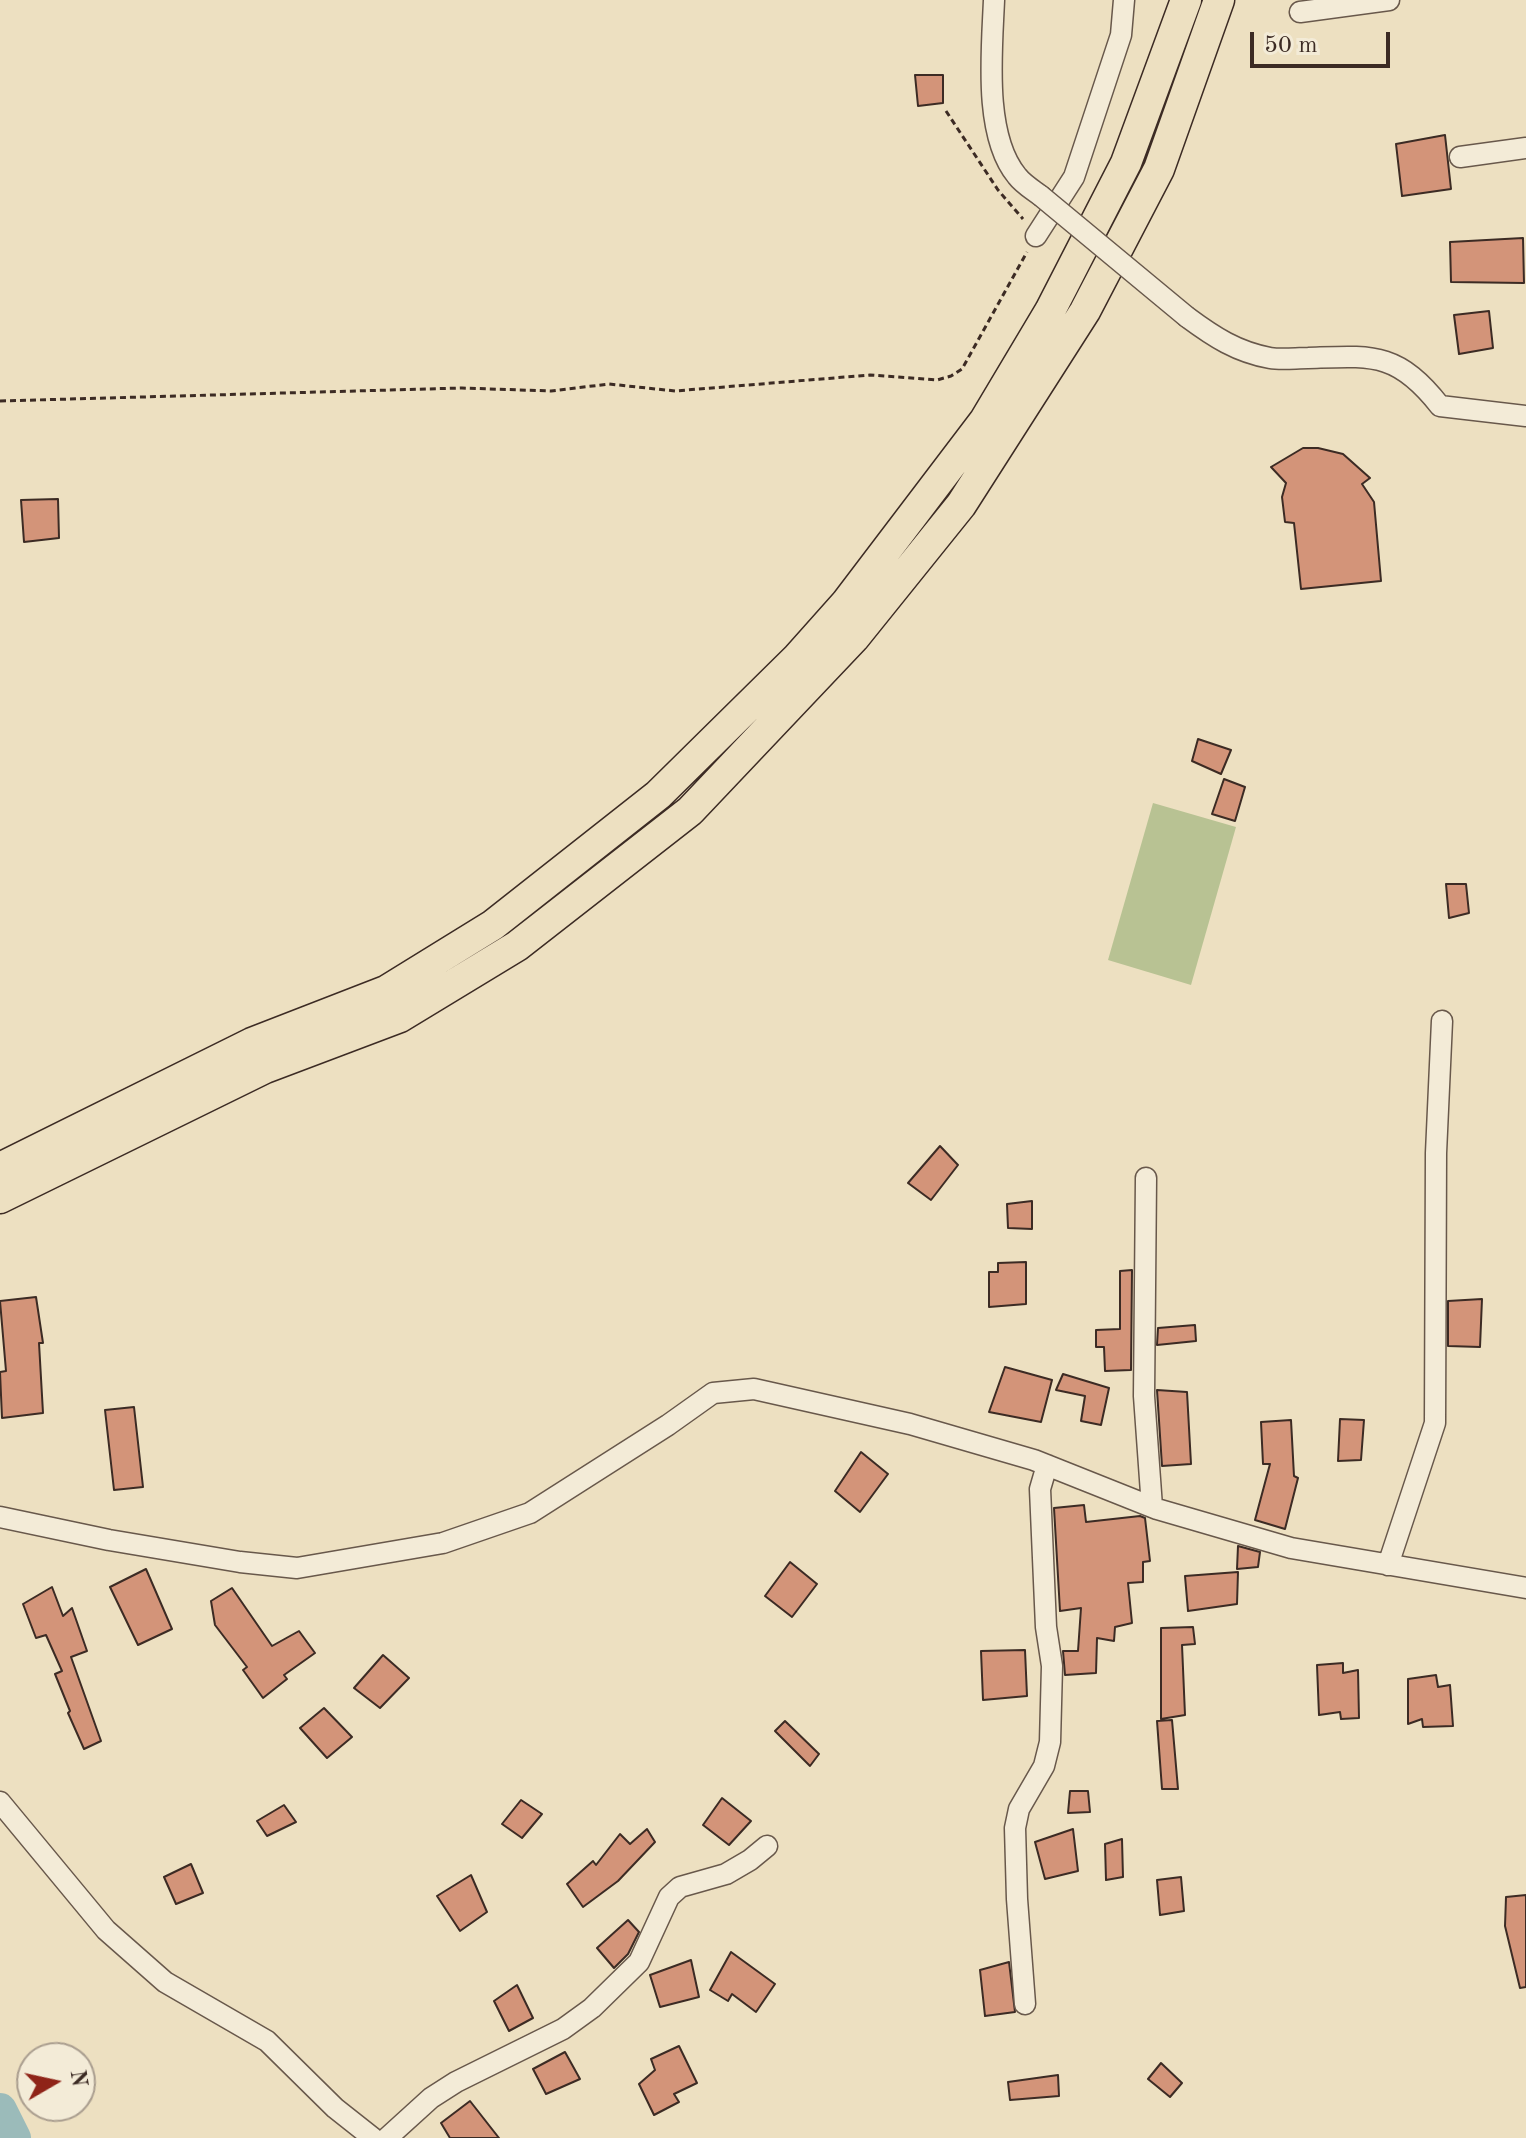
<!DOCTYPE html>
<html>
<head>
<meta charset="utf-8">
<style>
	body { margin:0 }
	#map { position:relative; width:1526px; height:2138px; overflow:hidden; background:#ede0c1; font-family:"Old Standard TT",serif }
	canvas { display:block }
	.north { position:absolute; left:16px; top:2042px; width:80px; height:80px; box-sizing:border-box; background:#f3ebd7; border:2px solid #aa9e8f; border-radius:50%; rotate:81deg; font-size:22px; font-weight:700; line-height:32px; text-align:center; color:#3c2b24 }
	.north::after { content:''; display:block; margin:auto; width:28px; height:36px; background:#8f2418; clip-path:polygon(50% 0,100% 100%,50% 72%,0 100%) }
	.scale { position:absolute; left:1250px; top:32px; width:140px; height:36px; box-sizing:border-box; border:4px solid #3c2b24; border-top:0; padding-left:10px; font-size:24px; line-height:28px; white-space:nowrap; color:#3c2b24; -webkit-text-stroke:6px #f3ebd7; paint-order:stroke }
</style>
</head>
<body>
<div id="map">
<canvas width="1526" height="2138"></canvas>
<div class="north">N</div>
<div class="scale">50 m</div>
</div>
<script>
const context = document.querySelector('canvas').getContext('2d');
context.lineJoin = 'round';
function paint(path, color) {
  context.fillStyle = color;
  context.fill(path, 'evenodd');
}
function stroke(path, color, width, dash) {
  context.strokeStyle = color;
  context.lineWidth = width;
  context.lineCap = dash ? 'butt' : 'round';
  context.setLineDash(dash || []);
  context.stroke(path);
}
paint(new Path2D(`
	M1153 803 1236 827 1191 985 1108 960Z`), '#b8c293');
stroke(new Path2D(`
	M0 2110 14 2138`), '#9bbbba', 34);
const building = new Path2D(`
	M915 75H943V103L918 106Z
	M1445 135 1451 189 1402 196 1396 144Z
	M1523 238 1524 283 1451 282 1450 242Z
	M1489 311 1493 348 1459 354 1454 315Z
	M1303 448H1318L1343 454 1370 478 1362 484 1374 502 1381 581 1301 589 1294 523 1285 522 1282 497 1286 483 1271 467Z
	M58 499 59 538 24 542 21 500Z
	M1198 739 1231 750 1221 774 1192 761Z
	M1224 779 1245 787 1235 821 1212 814Z
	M1446 884H1466L1469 913 1449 918Z
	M940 1146 958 1165 931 1200 908 1183Z
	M1032 1201V1229L1008 1228 1007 1204Z
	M1026 1262V1304L989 1307V1272H998V1263Z
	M1132 1270 1131 1370 1105 1371 1104 1347H1096V1330L1120 1329V1271Z
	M36 1297 43 1343H39L43 1413 2 1418 0 1372 6 1371 0 1301Z
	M1482 1299 1480 1347 1448 1346V1301Z
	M1195 1325 1196 1341 1157 1345 1158 1328Z
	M1005 1367 1052 1380 1041 1422 989 1412Z
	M1063 1374 1109 1388 1101 1425 1081 1421 1085 1396 1056 1390Z
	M1157 1390 1187 1392 1191 1464 1162 1466Z
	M134 1407 143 1487 114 1490 105 1410Z
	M1340 1419 1364 1420 1361 1460 1338 1461Z
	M1291 1420 1294 1476 1298 1478 1285 1529 1255 1520 1270 1464H1263L1261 1422Z
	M861 1452 888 1474 860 1512 835 1491Z
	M1084 1505 1086 1522 1140 1516 1145 1518 1150 1561 1143 1562V1582L1128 1583 1132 1623 1115 1627 1114 1641 1097 1638 1096 1673 1065 1675 1063 1651H1078L1081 1608 1060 1611 1054 1508Z
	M1238 1546 1260 1552 1258 1567 1237 1569Z
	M790 1562 817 1584 792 1617 765 1596Z
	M146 1569 172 1629 138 1645 110 1587Z
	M1238 1572 1237 1604 1188 1611 1185 1576Z
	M52 1587 63 1616 72 1608 87 1651 71 1657 101 1741 84 1749 68 1713 70 1711 55 1674 62 1671 46 1635 36 1638 23 1604Z
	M232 1588 272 1646 299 1631 315 1653 284 1675 287 1679 263 1698 243 1670 247 1667 215 1625 211 1601Z
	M1193 1627 1195 1644 1182 1645 1185 1715 1161 1719V1628Z
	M1025 1650 1027 1696 983 1700 981 1651Z
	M383 1655 409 1678 380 1708 354 1688Z
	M1343 1663V1673L1358 1670 1359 1718 1341 1719 1340 1712 1319 1715 1317 1665Z
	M1436 1675 1438 1687 1450 1685 1453 1726 1423 1727 1422 1719 1408 1724V1679Z
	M324 1708 352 1737 327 1758 300 1728Z
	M1172 1720 1178 1789H1162L1157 1721Z
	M785 1721 819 1754 810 1766 775 1731Z
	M1070 1791H1088L1090 1812 1068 1813Z
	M722 1798 751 1821 729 1845 703 1825Z
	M521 1800 542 1814 522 1838 502 1824Z
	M284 1805 296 1822 267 1836 257 1821Z
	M647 1829 655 1842 618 1881 583 1907 567 1884 593 1861 596 1865 620 1834 630 1844Z
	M1073 1829 1078 1871 1045 1879 1035 1842Z
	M1122 1839 1123 1877 1106 1880 1105 1844Z
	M191 1864 203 1893 176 1904 164 1877Z
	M471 1875 487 1912 460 1931 437 1896Z
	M1181 1877 1184 1911 1160 1915 1157 1880Z
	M1526 1895V1987L1520 1988 1505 1926 1506 1897Z
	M628 1920 639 1932 628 1954 614 1968 597 1948Z
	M731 1952 775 1984 756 2012 732 1994 728 2001 710 1990Z
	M691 1960 699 1997 660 2007 650 1975Z
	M1009 1962 1015 2012 985 2016 980 1970Z
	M517 1985 533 2018 509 2031 494 2001Z
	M679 2046 697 2083 674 2094 679 2102 654 2115 639 2084 655 2070 651 2059Z
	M565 2052 580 2079 546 2094 533 2069Z
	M1161 2063 1182 2083 1170 2097 1148 2079Z
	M1058 2075 1059 2096 1010 2100 1008 2082Z
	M470 2101 499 2138H450L441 2123Z`);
paint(building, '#d39479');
stroke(building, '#3c2b24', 2);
const minor = new Path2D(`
	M994 0C992 50 983 135 1017 176 1023 184 1033 190 1041 196
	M1300 12 1389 0
	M1460 157 1526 148
	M1036 236 1074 177 1121 35 1124 0
	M1187 317C1214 337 1237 352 1270 358 1282 360 1296 358 1308 358 1371 356 1397 351 1440 406L1526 416
	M1146 1178 1144 1396 1152 1507
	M0 1517 109 1540 240 1562 297 1568 443 1543 530 1513 668 1425 713 1393 754 1389 910 1424 1034 1460 1157 1509 1291 1548 1526 1588
	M1388 1565 1435 1423 1436 1153 1442 1021
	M0 1802 106 1930 165 1982 267 2041 335 2108 373 2138
	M1025 2004 1017 1899 1015 1828 1019 1809 1044 1766 1050 1742 1052 1666 1046 1627 1040 1489 1047 1465
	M387 2138 431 2098 456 2082 563 2029 592 2008 639 1962 669 1897 680 1887 726 1874 750 1860 767 1846`);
const highway = new Path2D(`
	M0 1168 252 1043 386 991 493 925 658 795 797 658 846 603 985 420 1050 311 1126 163 1186 0
	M0 1198 265 1068 400 1017 517 946 690 811 854 638 961 505 1085 311 1159 169 1219 0`);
stroke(minor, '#68584b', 23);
stroke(highway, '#3c2b24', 33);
stroke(new Path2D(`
	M946 111 998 190 1023 219
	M0 401 462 388 551 391 609 384 675 391 870 375 937 380 951 376 962 369 1027 252`), '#3c2b24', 3, [6, 4]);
stroke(minor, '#f3ebd7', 20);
stroke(highway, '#ede0c1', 30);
const minorBridge = new Path2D(`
	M1041 196 1187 317`);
stroke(minorBridge, '#68584b', 23, []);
stroke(minorBridge, '#f3ebd7', 20);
</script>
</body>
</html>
